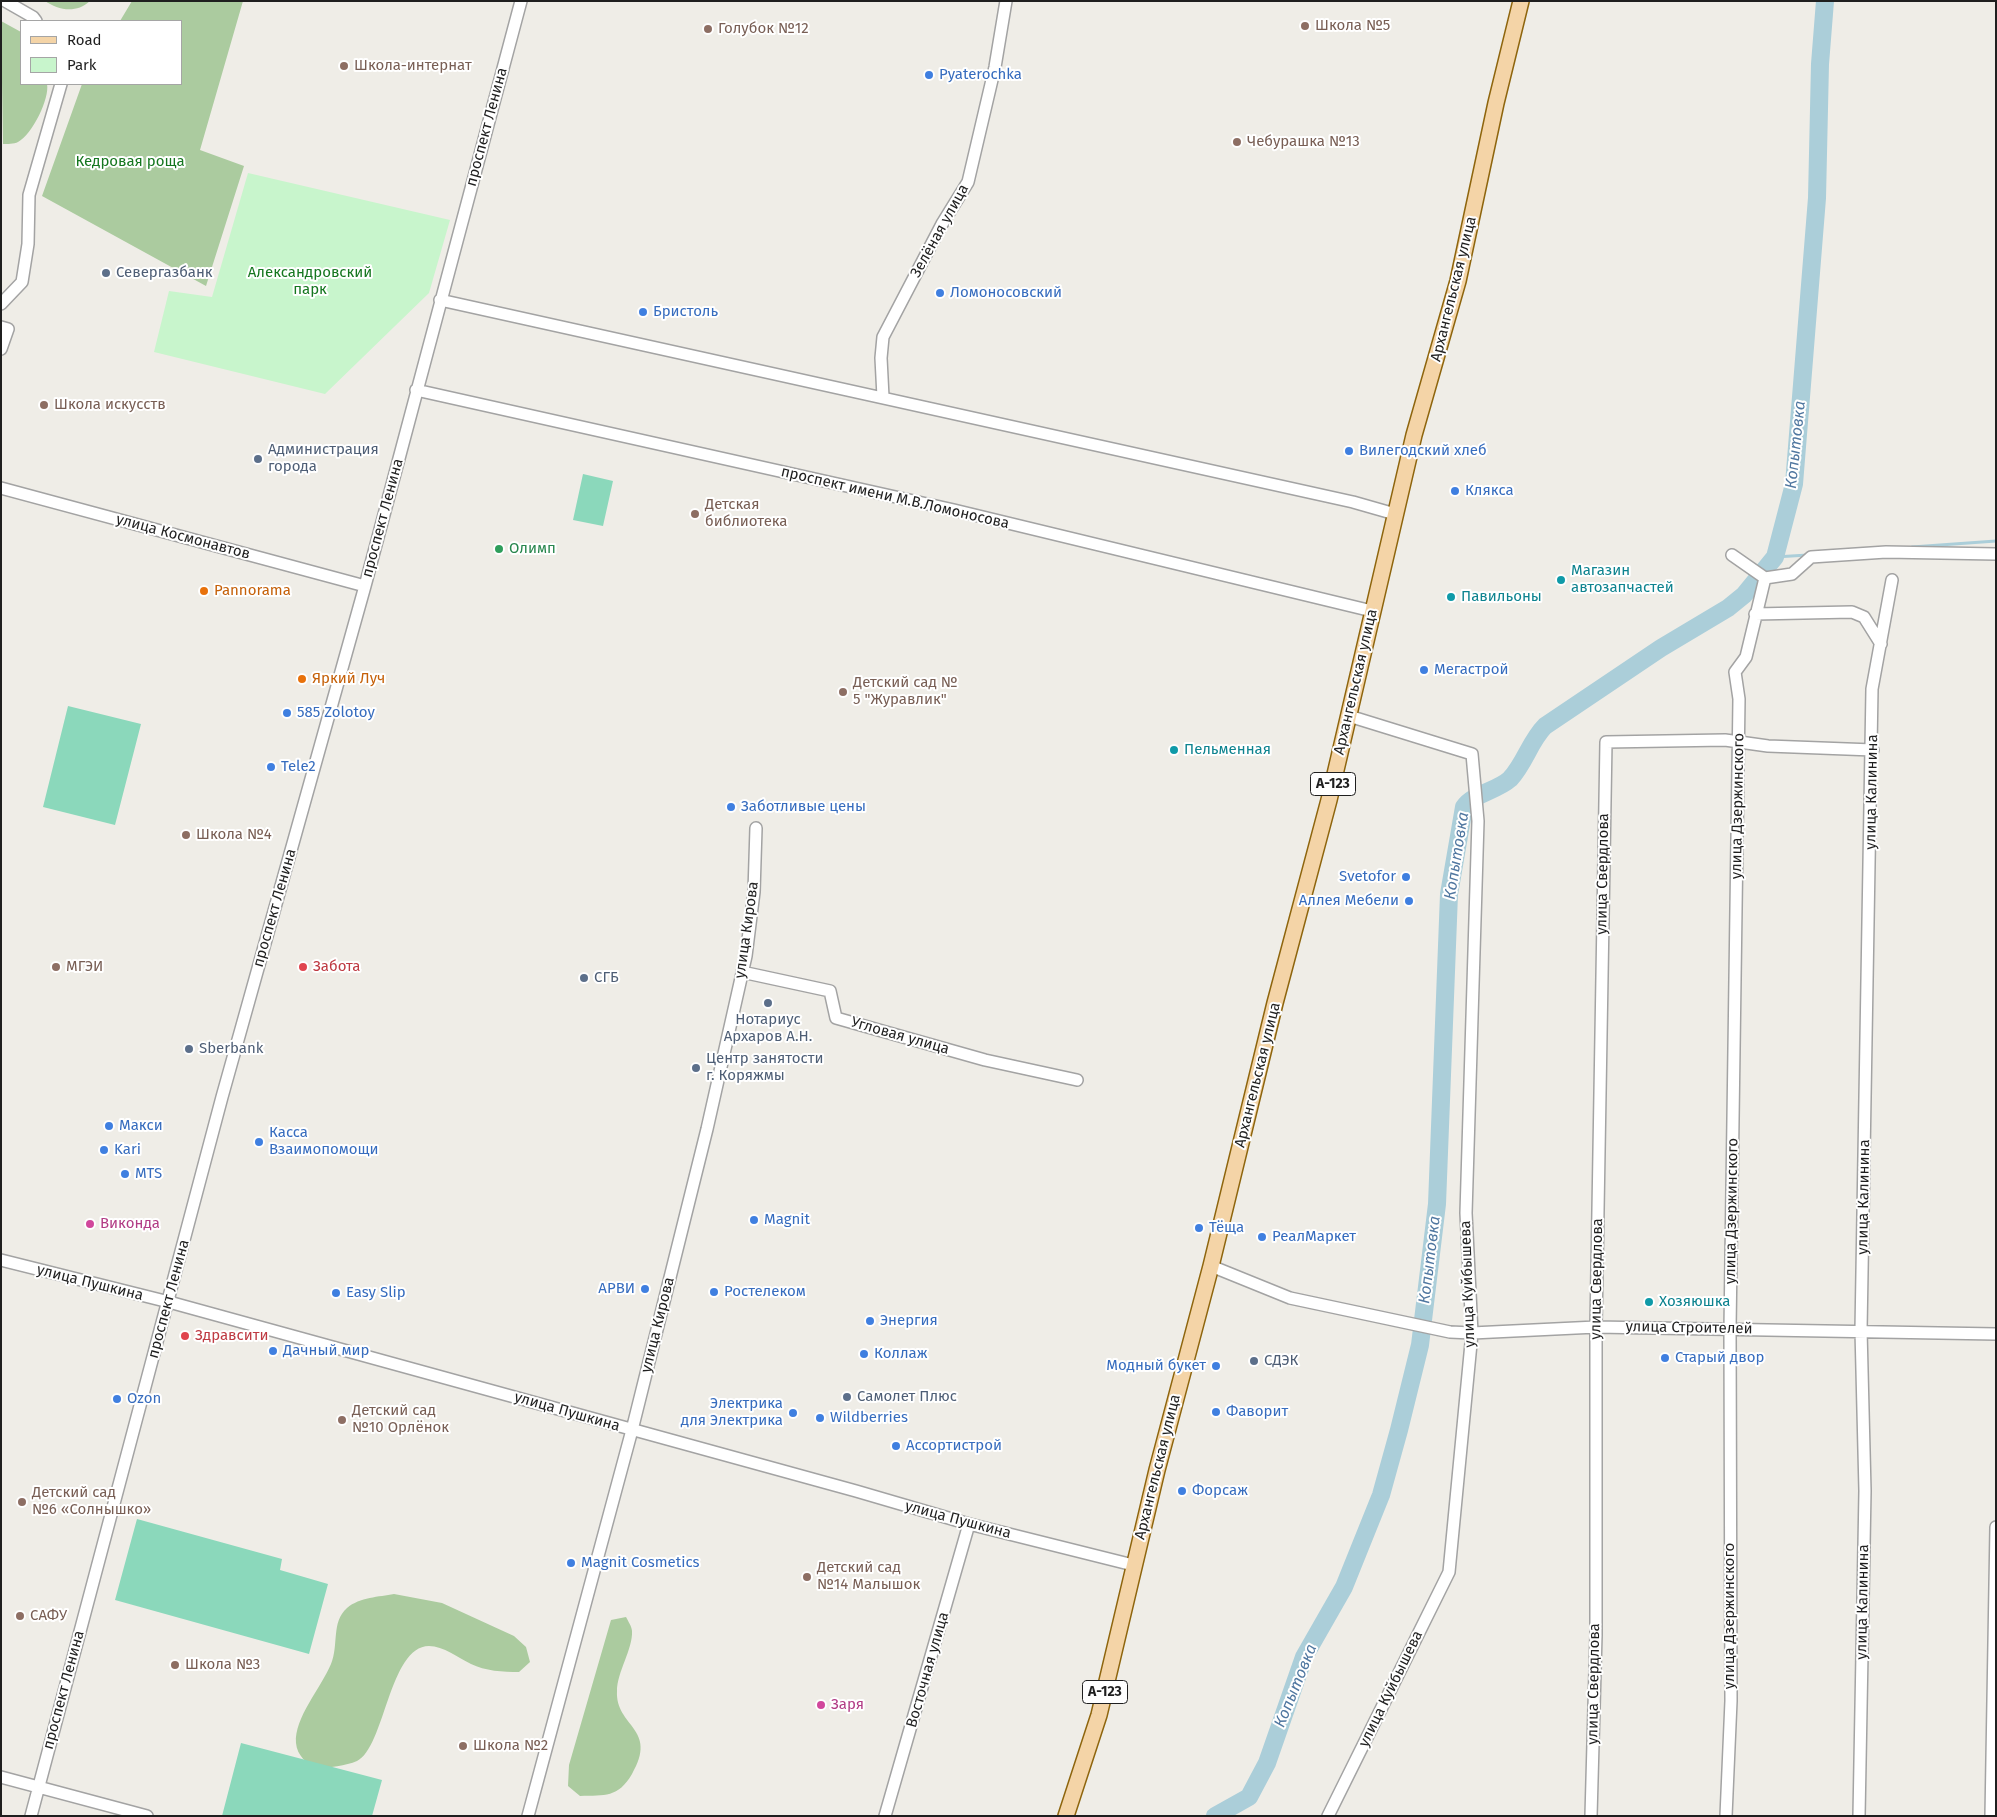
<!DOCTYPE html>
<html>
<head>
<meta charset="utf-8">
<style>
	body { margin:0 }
	#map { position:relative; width:1997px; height:1817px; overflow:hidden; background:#efede7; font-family:"Fira Sans",sans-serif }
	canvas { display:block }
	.frame { position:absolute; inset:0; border:2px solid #1f1f1f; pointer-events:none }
	.legend { position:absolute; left:20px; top:20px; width:162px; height:65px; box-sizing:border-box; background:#fff; border:1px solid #a5a5a5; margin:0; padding:6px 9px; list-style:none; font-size:15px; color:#1f1f1f }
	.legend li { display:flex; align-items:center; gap:10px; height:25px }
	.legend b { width:25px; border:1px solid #a5a5a5 }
</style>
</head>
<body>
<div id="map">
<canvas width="1997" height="1817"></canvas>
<div class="frame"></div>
<ul class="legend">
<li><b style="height:6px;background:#f4d4a7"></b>Road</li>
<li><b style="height:14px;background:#c8f5cc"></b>Park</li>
</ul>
</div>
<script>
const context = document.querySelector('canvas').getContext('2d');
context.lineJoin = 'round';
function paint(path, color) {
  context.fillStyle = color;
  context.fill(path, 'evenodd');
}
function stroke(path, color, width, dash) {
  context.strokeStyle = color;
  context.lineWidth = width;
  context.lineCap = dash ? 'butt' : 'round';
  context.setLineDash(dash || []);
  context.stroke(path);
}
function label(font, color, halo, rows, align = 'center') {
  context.font = font + ' "Fira Sans",sans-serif';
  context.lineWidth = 4;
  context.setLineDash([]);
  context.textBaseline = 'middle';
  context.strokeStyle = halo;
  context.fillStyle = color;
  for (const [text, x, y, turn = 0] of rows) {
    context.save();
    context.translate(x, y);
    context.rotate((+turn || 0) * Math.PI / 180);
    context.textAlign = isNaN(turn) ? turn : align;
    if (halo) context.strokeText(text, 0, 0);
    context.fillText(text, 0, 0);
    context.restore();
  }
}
paint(new Path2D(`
	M45 1H90C76 14 58 10 45 1Z
	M132 1H243L200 150 244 166 206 286 42 196 82 84H181V21H120Z
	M1 21 21 32V84H47C50 98 32 135 18 142 14 144 7 144 3 144Z
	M394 1594 442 1603 514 1636 526 1647 530 1662 519 1672C503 1672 485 1671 471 1664 459 1658 443 1646 429 1646 389 1646 385 1748 357 1761 346 1766 329 1767 316 1769 307 1763 297 1756 296 1743 294 1718 321 1688 331 1664 339 1645 331 1622 347 1608 360 1597 379 1597 394 1594Z
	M626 1617C628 1621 632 1627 632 1631 633 1649 617 1672 617 1691 615 1727 659 1728 632 1774 618 1798 605 1795 580 1796L568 1786 569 1765 611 1620Z`), '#abcb9f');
paint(new Path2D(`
	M248 173 450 220 429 293 325 394 154 352 169 291 212 297Z`), '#c8f5cc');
paint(new Path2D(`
	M583 474 613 481 603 526 573 520Z
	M68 706 141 724 115 825 43 807Z
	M137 1519 282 1559 280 1570 328 1584 309 1654 115 1600Z
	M241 1743 382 1780 372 1816H222Z`), '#8bd8bb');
stroke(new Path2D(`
	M1912 547 1996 541
	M1775 557 1808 555`), '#abced9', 3);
stroke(new Path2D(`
	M1215 1816 1249 1797 1267 1763 1304 1657 1344 1587 1381 1495 1399 1430 1420 1345 1437 1204 1449 894 1464 807C1472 794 1497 791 1510 779 1525 763 1530 741 1545 726L1661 648 1728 608 1744 595 1775 557 1794 484 1817 198 1820 64 1825 1`), '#abced9', 18);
const minor = new Path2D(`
	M5 1 33 17 36 21
	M440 300 1353 502 1395 514
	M1 304 22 282 28 244 29 195 61 84
	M1 327 8 329 1 349
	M416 390 954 510 1372 611
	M883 397 881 358 883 337 942 224 968 182 995 67 1006 1
	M1 488 365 586
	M1732 555 1765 578
	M1755 614 1852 612 1864 617 1881 644
	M742 972 830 991 836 1018 985 1060 1077 1080
	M1 1260 169 1302 856 1491 969 1524 1133 1565
	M1211 1266 1290 1298 1450 1332 1472 1333 1596 1327 1996 1334
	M1 1777 147 1816
	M31 1816 222 1097 365 586 521 1
	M528 1816 632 1430 707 1129 746 956 754 892 756 828
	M885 1816 969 1524
	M1328 1816 1449 1572 1472 1333 1466 1213 1478 821 1472 754 1349 716
	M1591 1816 1596 1635V1327L1606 742 1725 740 1768 746 1873 750
	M1726 1816 1731 1701 1730 1329 1739 699 1735 672 1746 657 1765 578 1792 574 1811 557 1886 552 1996 554
	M1859 1816 1865 1491 1861 1330 1872 689 1892 580
	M1991 1816 1996 1527`);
const major = new Path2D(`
	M1066 1816 1099 1715 1157 1470 1211 1266 1275 1003 1329 800 1414 435 1458 281 1496 103 1521 1`);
stroke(minor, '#a3a3a3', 14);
stroke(major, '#8e650d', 18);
stroke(minor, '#fff', 11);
stroke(major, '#f4d4a7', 15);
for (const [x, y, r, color] of [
	[1305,26,5,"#8d6e63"],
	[708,29,5,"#8d6e63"],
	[344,66,5,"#8d6e63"],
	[929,75,5,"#3f7fe0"],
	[1237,142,5,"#8d6e63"],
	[106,273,5,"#5c6f8a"],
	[940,293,5,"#3f7fe0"],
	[643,312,5,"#3f7fe0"],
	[44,405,5,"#8d6e63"],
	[1349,451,5,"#3f7fe0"],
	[258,459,5,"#5c6f8a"],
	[1455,491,5,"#3f7fe0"],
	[695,514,5,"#8d6e63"],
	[499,549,5,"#2e9e5b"],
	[1561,580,5,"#0f9aa8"],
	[204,591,5,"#e8710a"],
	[1451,597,5,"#0f9aa8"],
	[1424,670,5,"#3f7fe0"],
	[302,679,5,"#e8710a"],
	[843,692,5,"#8d6e63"],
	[287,713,5,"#3f7fe0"],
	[1174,750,5,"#0f9aa8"],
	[271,767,5,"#3f7fe0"],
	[731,807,5,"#3f7fe0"],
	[186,835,5,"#8d6e63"],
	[1406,877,5,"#3f7fe0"],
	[1409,901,5,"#3f7fe0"],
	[56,967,5,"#8d6e63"],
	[303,967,5,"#e0444e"],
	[584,978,5,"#5c6f8a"],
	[768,1003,5,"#5c6f8a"],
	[189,1049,5,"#5c6f8a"],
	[696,1068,5,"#5c6f8a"],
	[109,1126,5,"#3f7fe0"],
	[259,1142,5,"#3f7fe0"],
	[104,1150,5,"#3f7fe0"],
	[125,1174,5,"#3f7fe0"],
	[754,1220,5,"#3f7fe0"],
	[90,1224,5,"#d1479c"],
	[1199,1228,5,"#3f7fe0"],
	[1262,1237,5,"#3f7fe0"],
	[645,1289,5,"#3f7fe0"],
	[714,1292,5,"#3f7fe0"],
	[336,1293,5,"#3f7fe0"],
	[1649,1302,5,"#0f9aa8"],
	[870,1321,5,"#3f7fe0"],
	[185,1336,5,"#e0444e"],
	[273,1351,5,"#3f7fe0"],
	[864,1354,5,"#3f7fe0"],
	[1665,1358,5,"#3f7fe0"],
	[1254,1361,5,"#5c6f8a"],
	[1216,1366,5,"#3f7fe0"],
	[847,1397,5,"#5c6f8a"],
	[117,1399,5,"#3f7fe0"],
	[1216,1412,5,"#3f7fe0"],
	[793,1413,5,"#3f7fe0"],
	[820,1418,5,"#3f7fe0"],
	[342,1420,5,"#8d6e63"],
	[896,1446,5,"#3f7fe0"],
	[1182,1491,5,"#3f7fe0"],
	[22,1502,5,"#8d6e63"],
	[571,1563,5,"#3f7fe0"],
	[807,1577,5,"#8d6e63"],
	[20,1616,5,"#8d6e63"],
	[175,1665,5,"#8d6e63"],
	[821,1705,5,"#d1479c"],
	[463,1746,5,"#8d6e63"]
]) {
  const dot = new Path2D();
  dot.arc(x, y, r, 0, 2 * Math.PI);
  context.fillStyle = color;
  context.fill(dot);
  stroke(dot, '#fff', 2);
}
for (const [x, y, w] of [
	[1333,784,45],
	[1105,1692,45]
]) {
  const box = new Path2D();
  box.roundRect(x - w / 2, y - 11.5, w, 23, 4);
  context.fillStyle = '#fff';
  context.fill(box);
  stroke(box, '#1f1f1f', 1);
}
label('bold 14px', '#1f1f1f', null, [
	["А-123",1333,784],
	["А-123",1105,1692]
]);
label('15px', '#785e54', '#fff', [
	["Школа №5",1315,26],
	["Голубок №12",718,29],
	["Школа-интернат",354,66],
	["Чебурашка №13",1247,142],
	["Школа искусcтв",54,405],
	["Детская",705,505],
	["библиотека",705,522],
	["Детский сад №",853,683],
	["5 \"Журавлик\"",853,700],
	["Школа №4",196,835],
	["МГЭИ",66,967],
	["Детский сад",352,1411],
	["№10 Орлёнок",352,1428],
	["Детский сад",32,1493],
	["№6 «Солнышко»",32,1510],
	["Детский сад",817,1568],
	["№14 Малышок",817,1585],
	["САФУ",30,1616],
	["Школа №3",185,1665],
	["Школа №2",473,1746]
], 'left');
label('15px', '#366cbe', '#fff', [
	["Pyaterochka",939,75],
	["Ломоносовский",950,293],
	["Бристоль",653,312],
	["Вилегодский хлеб",1359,451],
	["Клякса",1465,491],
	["Мегастрой",1434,670],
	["585 Zolotoy",297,713],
	["Tele2",281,767],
	["Заботливые цены",741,807],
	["Svetofor",1396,877,"right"],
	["Аллея Мебели",1399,901,"right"],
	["Макси",119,1126],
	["Касса",269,1133],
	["Взаимопомощи",269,1150],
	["Kari",114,1150],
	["MTS",135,1174],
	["Magnit",764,1220],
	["Тёща",1209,1228],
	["РеалМаркет",1272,1237],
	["АРВИ",635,1289,"right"],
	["Ростелеком",724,1292],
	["Easy Slip",346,1293],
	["Энергия",880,1321],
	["Дачный мир",283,1351],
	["Коллаж",874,1354],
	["Старый двор",1675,1358],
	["Модный букет",1206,1366,"right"],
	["Ozon",127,1399],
	["Электрика",783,1404,"right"],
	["для Электрика",783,1421,"right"],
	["Фаворит",1226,1412],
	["Wildberries",830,1418],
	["Ассортистрой",906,1446],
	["Форсаж",1192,1491],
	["Magnit Cosmetics",581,1563]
], 'left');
label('15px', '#1f1f1f', '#fff', [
	["проспект Ленина",487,127,-75],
	["Зелёная улица",940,231,-61],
	["Архангельская улица",1454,289,-76],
	["проспект имени М.В.Ломоносова",895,498,13],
	["проспект Ленина",383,518,-75],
	["улица Космонавтов",183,537,15],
	["Архангельская улица",1356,682,-77],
	["улица Калинина",1872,792,-89],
	["улица Дзержинского",1738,806,-89],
	["улица Свердлова",1603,874,-89],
	["проспект Ленина",275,908,-74],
	["улица Кирова",747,930,-82],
	["Угловая улица",900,1036,16],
	["Архангельская улица",1258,1075,-76],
	["улица Калинина",1864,1197,-89],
	["улица Дзержинского",1732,1211,-89],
	["улица Свердлова",1597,1279,-89],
	["улица Пушкина",90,1283,14],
	["улица Куйбышева",1468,1284,-92],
	["проспект Ленина",169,1299,-75],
	["улица Кирова",658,1325,-76],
	["улица Строителей",1689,1328,1],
	["улица Пушкина",567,1412,16],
	["Архангельская улица",1158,1467,-76],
	["улица Пушкина",958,1520,15],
	["улица Калинина",1863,1602,-89],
	["улица Дзержинского",1730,1616,-90],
	["Восточная улица",928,1670,-74],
	["улица Свердлова",1594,1684,-89],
	["улица Куйбышева",1391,1689,-64],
	["проспект Ленина",64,1690,-75]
]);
label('15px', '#15761f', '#fff', [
	["Кедровая роща",130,162],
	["Александровский",310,273],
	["парк",310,290]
]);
label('15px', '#4e5e75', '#fff', [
	["Севергазбанк",116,273],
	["Администрация",268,450],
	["города",268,467],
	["СГБ",594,978],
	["Нотариус",768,1020,"center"],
	["Архаров А.Н.",768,1037,"center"],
	["Sberbank",199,1049],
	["Центр занятости",706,1059],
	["г. Коряжмы",706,1076],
	["СДЭК",1264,1361],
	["Самолет Плюс",857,1397]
], 'left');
label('15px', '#27864d', '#fff', [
	["Олимп",509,549]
], 'left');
label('15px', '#0d838f', '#fff', [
	["Магазин",1571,571],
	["автозапчастей",1571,588],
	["Павильоны",1461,597],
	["Пельменная",1184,750],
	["Хозяюшка",1659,1302]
], 'left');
label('15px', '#c56008', '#fff', [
	["Pannorama",214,591],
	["Яркий Луч",312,679]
], 'left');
label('15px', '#be3a42', '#fff', [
	["Забота",313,967],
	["Здравсити",195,1336]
], 'left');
label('15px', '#b23c85', '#fff', [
	["Виконда",100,1224],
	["Заря",831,1705]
], 'left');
label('italic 16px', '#5077a0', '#fff', [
	["Копытовка",1796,445,-84],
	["Копытовка",1457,856,-81],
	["Копытовка",1430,1260,-83],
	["Копытовка",1296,1686,-68]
]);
</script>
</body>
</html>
